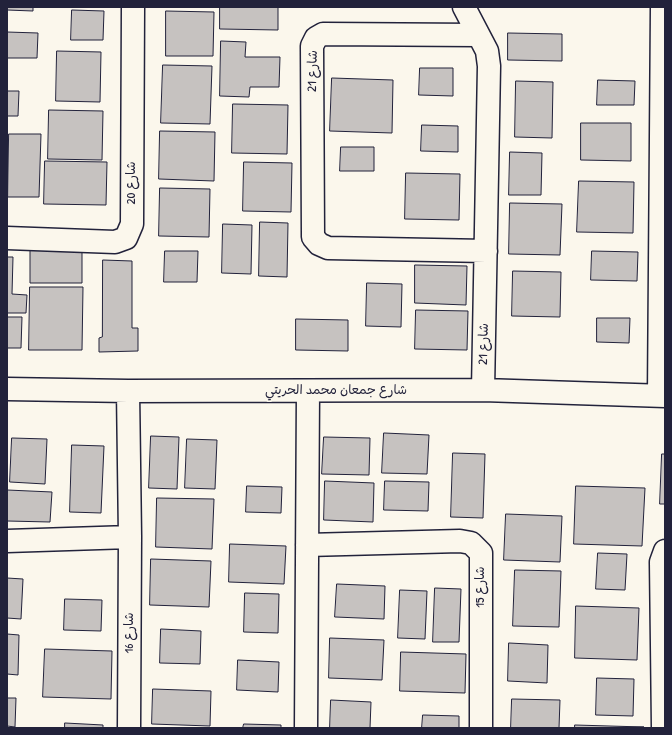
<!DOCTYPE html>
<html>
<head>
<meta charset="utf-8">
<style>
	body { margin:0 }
	#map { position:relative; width:672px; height:735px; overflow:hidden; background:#fbf7ec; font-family:"Patrick Hand",sans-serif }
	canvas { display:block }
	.frame { position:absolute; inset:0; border:8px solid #22223b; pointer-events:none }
</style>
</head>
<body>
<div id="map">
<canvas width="672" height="735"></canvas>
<div class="frame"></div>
</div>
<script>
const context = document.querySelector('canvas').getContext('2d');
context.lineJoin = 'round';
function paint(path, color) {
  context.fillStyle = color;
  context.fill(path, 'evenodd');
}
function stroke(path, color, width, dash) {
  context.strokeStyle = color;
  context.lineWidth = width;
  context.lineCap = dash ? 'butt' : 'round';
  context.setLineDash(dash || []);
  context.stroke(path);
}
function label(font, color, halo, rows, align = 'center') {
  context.font = font + ' "Patrick Hand","Playpen Sans Arabic",sans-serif';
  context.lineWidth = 3.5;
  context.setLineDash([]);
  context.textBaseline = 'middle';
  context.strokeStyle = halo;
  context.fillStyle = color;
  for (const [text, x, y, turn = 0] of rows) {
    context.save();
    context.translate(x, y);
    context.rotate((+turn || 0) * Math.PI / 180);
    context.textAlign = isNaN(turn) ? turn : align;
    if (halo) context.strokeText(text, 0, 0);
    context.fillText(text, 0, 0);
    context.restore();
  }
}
const building = new Path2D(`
	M7 7H33V11L7 10Z
	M220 7H278V30L220 29Z
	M72 10 104 11 103 40H71Z
	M166 11 214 12 213 56H166Z
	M7 32 38 33 37 58H7Z
	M508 33 562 34V61L508 60Z
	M221 41 246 42 245 57H280L279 87H250L249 97 220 96Z
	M57 51 101 52 100 102 56 101Z
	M163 65 212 66 210 124 161 123Z
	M420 68H453V96L419 95Z
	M332 78 393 80 392 133 330 131Z
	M598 80 635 81 634 105H597Z
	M516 81 553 82 552 138 515 137Z
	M7 91H19L18 116H7Z
	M233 104 288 105 287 154 232 153Z
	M49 110 103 111 102 160 48 159Z
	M581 123H631V161L581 160Z
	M422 125 458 126V152L421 151Z
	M160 131 215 132 214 181 159 179Z
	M9 134H41L39 197H8Z
	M341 147H374V171H340Z
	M510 152 542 153 541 195H509Z
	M45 161 107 162 106 205 44 204Z
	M244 162 292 163 291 212 243 211Z
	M406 173 460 174 459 220 405 219Z
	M579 181 634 182 633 233 577 232Z
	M160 188 210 189 209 237 159 236Z
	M510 203 562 204 560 255 509 254Z
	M260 222 288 223 287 277 259 276Z
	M223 224 252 225 251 274 222 273Z
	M82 247V283H30V248Z
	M165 251H198L197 282H164Z
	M592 251 638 252 637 281 591 280Z
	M7 257H13L12 294 27 295 26 313H7Z
	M103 260 132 261V328H138V351L99 352V338L102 337Z
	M415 265 467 266 466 305 415 303Z
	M513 271 561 272 560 317 512 316Z
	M367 283 402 284 401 327 366 326Z
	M30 287H83L82 350H29Z
	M416 310 468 311 467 350 415 349Z
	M7 317H22L21 348H7Z
	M597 318H630L629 343 597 342Z
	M296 319 348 320V351L296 350Z
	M384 433 429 435 427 474 382 473Z
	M151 436 179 437 177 489 149 488Z
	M324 437 370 438 369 475 322 474Z
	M12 438 47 439 45 484 10 482Z
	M187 439 217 440 215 489 185 488Z
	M72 445 104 446 101 513 70 512Z
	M453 453 485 454 483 518 451 517Z
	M662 454H665V504H660Z
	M325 481 374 483 373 522 324 520Z
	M385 481 429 482 428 511 384 510Z
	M247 486 282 487 281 513 246 512Z
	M576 486 645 488 642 546 574 544Z
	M7 490 52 492 50 522 7 521Z
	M157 498 214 499 212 549 156 547Z
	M506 514 562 516 560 562 504 560Z
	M230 544 286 546 284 584 229 582Z
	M598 553 627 554 625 590 596 589Z
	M151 559 211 561 209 607 150 605Z
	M515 570 561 571 559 627 513 626Z
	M7 578 23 579 21 619 7 618Z
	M337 584 385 586 384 619 335 617Z
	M435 588 461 589 459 642H433Z
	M400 590 427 591 425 639 398 638Z
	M245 593 279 594 278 633 244 632Z
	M65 599 102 600 101 631 64 630Z
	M576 606 639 608 637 660 575 658Z
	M161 629 201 631 200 664 160 663Z
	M7 634 19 635 18 675 7 674Z
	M330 638 384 640 382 680 329 678Z
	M509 643 548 645 547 683 508 681Z
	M45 649 112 651 111 699 43 697Z
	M401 652 466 654 465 693 400 691Z
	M238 660 279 662 278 692 237 690Z
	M597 678 634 679 633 716 596 715Z
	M153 689 211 691 210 726 152 724Z
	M7 698H16L15 727 7 726Z
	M512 699 560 700 559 728H511Z
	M331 700 371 702 370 728H330Z
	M423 715 459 716V728H422Z
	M65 723 103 725V728H65Z
	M244 724 281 725V728H243Z
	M575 725 644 727 575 728Z`);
paint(building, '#c6c2c0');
stroke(building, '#22223b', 1);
const minor = new Path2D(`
	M464 7 487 51 489 66 483 390
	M478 35 323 34 316 38 312 46 313 237 319 244 328 248 486 251
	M7 238 115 242 126 238 132 224 133 7
	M7 389 128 391 483 390 665 396
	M128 391 130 537 129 728
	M659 395 662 7
	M7 541 130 537
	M307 545 460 541 471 543 481 553V728
	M306 728 308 391
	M663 728 661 562 665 551`);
stroke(minor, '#22223b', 25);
stroke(minor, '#fbf7ec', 22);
label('13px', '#22223b', '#fbf7ec', [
	["شارع 21",313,71,-89],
	["شارع 20",132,183,-90],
	["شارع 21",484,344,-89],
	["شارع جمعان محمد الحريتي",336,391],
	["شارع 15",481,587,-90],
	["شارع 16",130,633,-90]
]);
</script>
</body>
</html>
